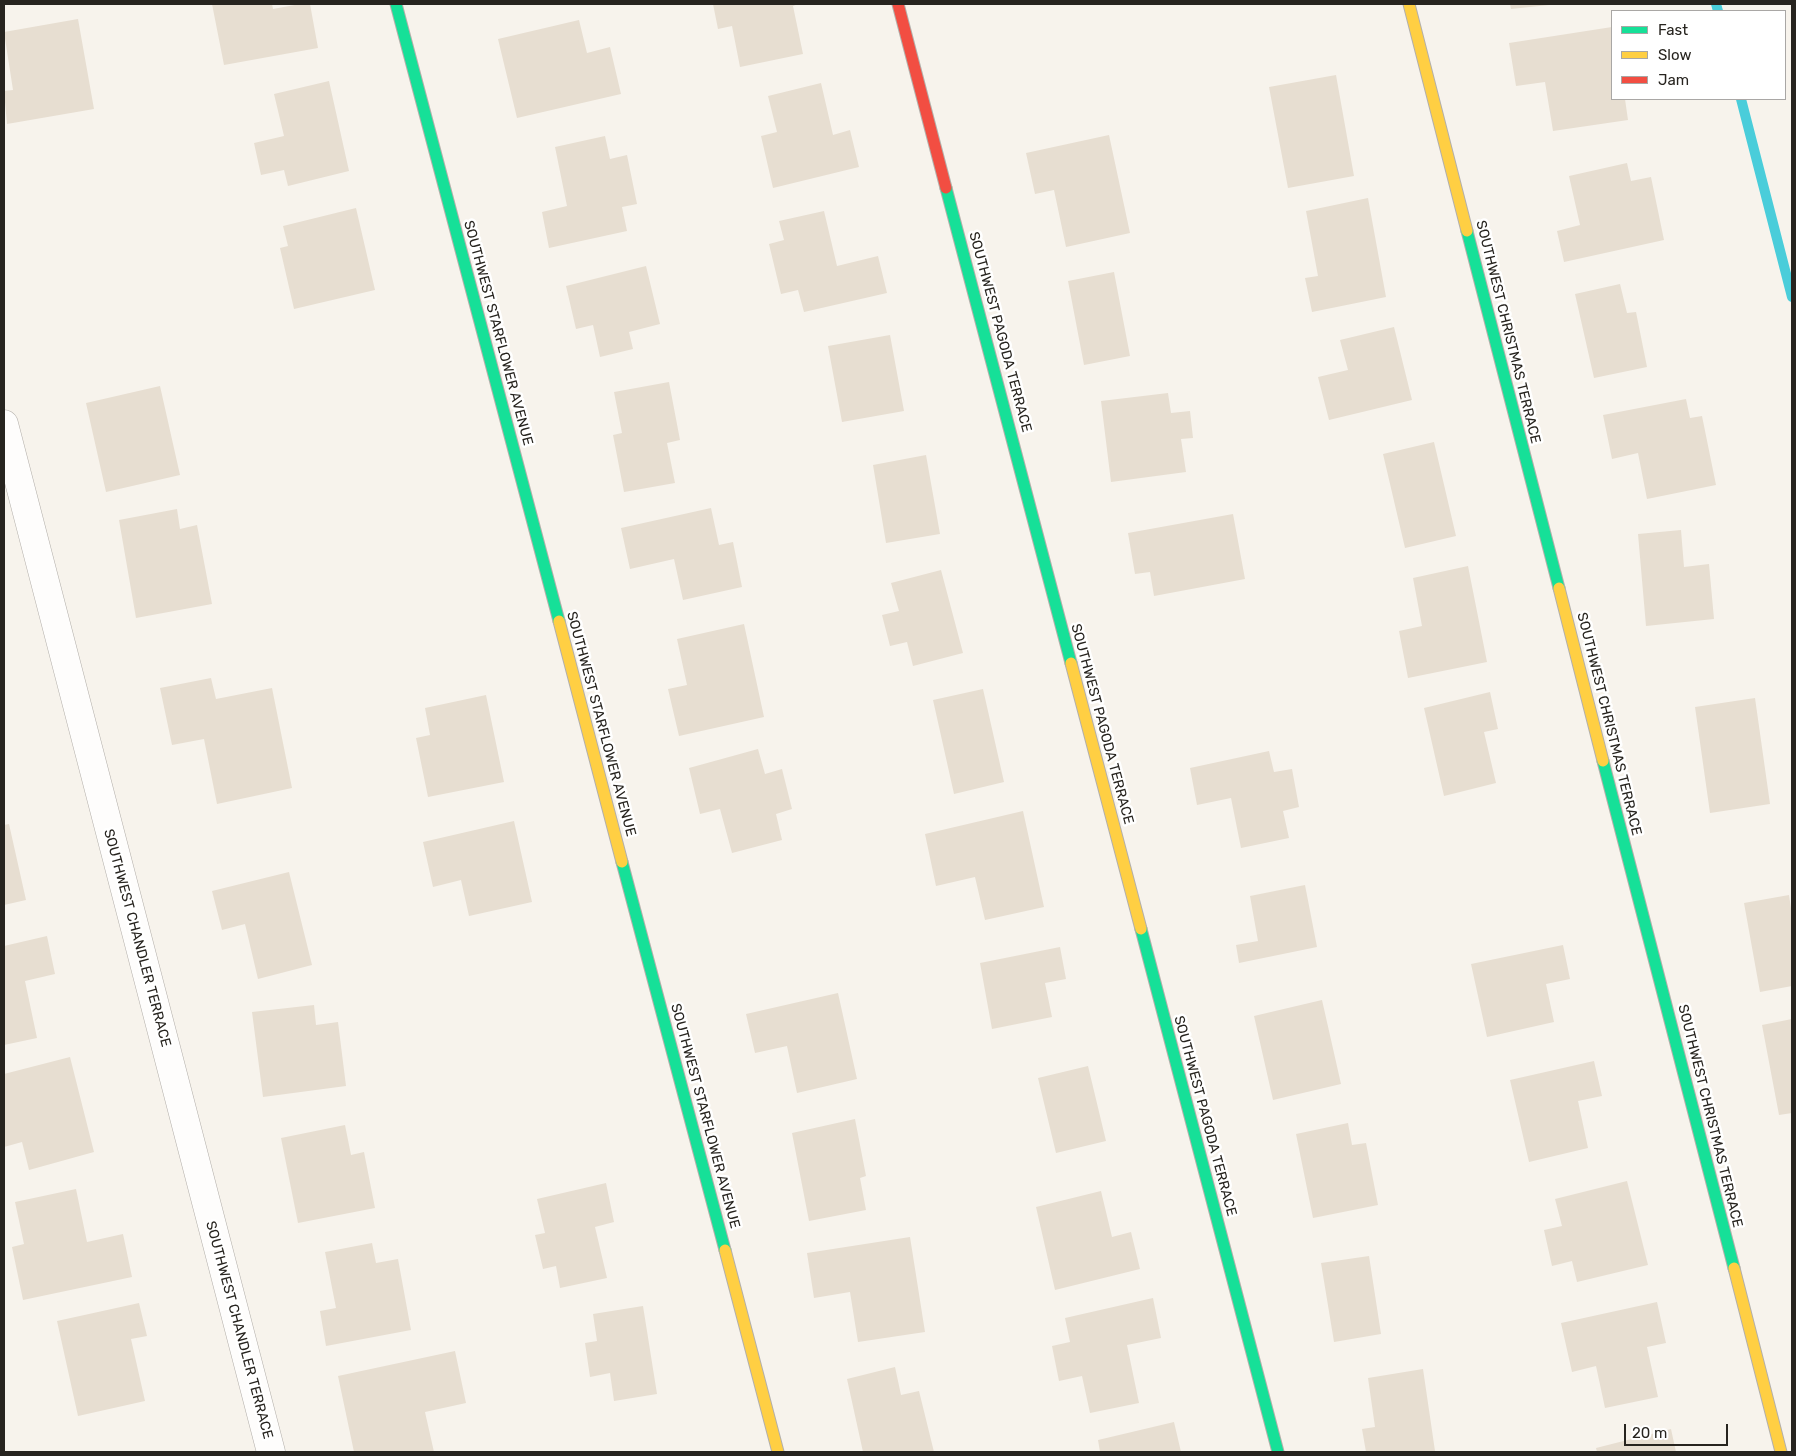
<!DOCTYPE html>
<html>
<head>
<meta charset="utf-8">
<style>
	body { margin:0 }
	#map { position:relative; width:1796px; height:1456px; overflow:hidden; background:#f7f3ec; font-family:Rubik,sans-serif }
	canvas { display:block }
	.frame { position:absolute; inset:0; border:5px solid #27241f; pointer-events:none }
	.legend { position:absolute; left:1611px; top:10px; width:175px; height:90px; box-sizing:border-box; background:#fff; border:1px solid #a9a7a5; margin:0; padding:6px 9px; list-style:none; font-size:15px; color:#27241f }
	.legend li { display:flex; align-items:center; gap:10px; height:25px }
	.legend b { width:25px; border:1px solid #a9a7a5 }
	.scale { position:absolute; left:1624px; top:1424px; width:104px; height:22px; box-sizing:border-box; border:2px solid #27241f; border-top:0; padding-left:6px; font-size:15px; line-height:18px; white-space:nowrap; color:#27241f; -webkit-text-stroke:4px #fff; paint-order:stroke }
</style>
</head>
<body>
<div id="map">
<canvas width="1796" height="1456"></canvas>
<div class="frame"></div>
<ul class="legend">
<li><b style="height:6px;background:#16e098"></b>Fast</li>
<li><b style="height:6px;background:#ffcf43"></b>Slow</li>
<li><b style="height:6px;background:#f24e42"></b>Jam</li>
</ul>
<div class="scale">20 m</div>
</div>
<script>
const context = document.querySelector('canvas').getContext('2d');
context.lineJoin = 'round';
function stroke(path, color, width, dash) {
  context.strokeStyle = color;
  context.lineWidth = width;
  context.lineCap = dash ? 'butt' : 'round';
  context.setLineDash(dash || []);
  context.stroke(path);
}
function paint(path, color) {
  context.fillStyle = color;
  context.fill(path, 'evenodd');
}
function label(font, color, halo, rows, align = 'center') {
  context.font = font + ' Rubik,sans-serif';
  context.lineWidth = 5;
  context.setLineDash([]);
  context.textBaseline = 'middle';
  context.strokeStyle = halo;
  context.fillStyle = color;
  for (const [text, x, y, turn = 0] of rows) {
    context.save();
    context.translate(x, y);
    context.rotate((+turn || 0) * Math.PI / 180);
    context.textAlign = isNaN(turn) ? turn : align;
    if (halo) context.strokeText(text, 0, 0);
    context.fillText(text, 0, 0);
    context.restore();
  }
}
stroke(new Path2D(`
	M1716 4 1718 11
	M1741 99 1792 297`), '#4acdda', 10);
paint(new Path2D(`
	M212 4H272L273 9 300 4H310L318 48 224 65Z
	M713 4H798L793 6 803 54 740 67 732 26 718 29Z
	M1510 4H1548L1549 5 1511 9Z
	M78 19 94 109 7 124 4 91 13 90 4 32Z
	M579 20 587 53 610 47 621 94 517 118 498 39Z
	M1612 27V99H1625L1628 120 1553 131 1545 82 1516 86 1509 43Z
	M1336 75 1354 176 1288 188 1269 87Z
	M329 81 349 171 288 186 284 170 261 175 254 143 284 136 274 94Z
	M821 83 833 135 850 130 859 167 773 188 761 136 777 132 768 96Z
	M1109 135 1130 233 1066 247 1054 190 1035 194 1026 153Z
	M605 136 610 159 627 155 637 204 622 207 627 231 549 248 542 212 567 206 555 147Z
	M1627 163 1631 181 1651 177 1664 240 1564 262 1557 231 1580 225 1569 176Z
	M1368 198 1386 297 1312 312 1305 278 1318 276 1306 211Z
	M356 208 375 290 294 309 280 248 288 246 283 226Z
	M824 211 837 266 878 256 887 293 804 312 798 290 781 294 769 244 784 240 779 221Z
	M646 266 660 324 629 332 633 349 600 357 593 325 576 329 566 286Z
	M1114 272 1130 356 1084 365 1068 281Z
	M1620 284 1627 313 1636 312 1647 367 1594 378 1575 294Z
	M1394 327 1412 400 1329 420 1318 377 1348 370 1340 340Z
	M890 335 904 411 842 422 828 346Z
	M669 382 680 440 667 443 675 483 624 492 613 435 622 433 614 392Z
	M160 386 180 475 106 492 86 403Z
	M1168 393 1171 413 1190 411 1193 438 1181 439 1186 472 1111 482 1101 401Z
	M1686 399 1690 418 1702 416 1716 485 1647 499 1638 453 1612 459 1603 415Z
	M1434 442 1456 536 1405 548 1383 454Z
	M926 455 940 534 886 543 873 465Z
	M711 508 719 545 733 542 742 587 683 600 674 559 630 569 621 528Z
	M177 509 180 529 197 525 212 604 136 618 119 520Z
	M1233 514 1245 579 1154 596 1150 572 1135 574 1128 533Z
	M1681 530 1684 567 1709 564 1714 619 1646 626 1638 534Z
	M1468 566 1487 662 1408 678 1399 631 1422 626 1413 578Z
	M941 570 963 653 913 666 907 642 890 646 882 615 899 611 891 583Z
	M744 624 764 717 679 736 668 689 687 685 677 639Z
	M211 678 216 699 272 688 292 788 217 804 204 739 172 745 160 688Z
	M983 689 1004 782 954 794 933 700Z
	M1490 692 1498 729 1484 732 1496 783 1444 796 1424 708Z
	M486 695 504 782 428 797 416 738 430 735 425 708Z
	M1755 698 1770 804 1710 813 1695 707Z
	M758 749 765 774 782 769 792 809 776 814 782 840 732 853 720 809 700 814 689 768Z
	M1269 751 1274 772 1292 769 1299 807 1283 811 1289 838 1241 848 1231 798 1197 805 1190 768Z
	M1023 811 1044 907 985 920 975 877 936 886 925 834Z
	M514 821 532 902 469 916 461 880 433 887 423 842Z
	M9 824 26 900 4 905V825Z
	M289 872 312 965 258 979 245 924 222 930 212 891Z
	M1305 885 1317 947 1239 963 1236 945 1258 941 1250 896Z
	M1789 895 1792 915V986L1760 992 1744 903Z
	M47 936 55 974 25 981 37 1038 4 1045V946Z
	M1563 945 1570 979 1546 984 1554 1022 1487 1037 1471 964Z
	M1060 947 1066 979 1045 983 1052 1017 992 1029 980 963Z
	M838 993 857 1079 797 1093 787 1046 755 1053 746 1014Z
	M1322 1000 1341 1084 1273 1100 1254 1016Z
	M314 1005 316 1025 338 1022 346 1086 263 1097 252 1012Z
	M1792 1019V1113L1779 1115 1762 1025Z
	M70 1057 94 1152 29 1170 22 1142 4 1147V1074Z
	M1594 1061 1602 1096 1578 1101 1588 1148 1529 1162 1510 1080Z
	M1088 1066 1106 1141 1056 1153 1038 1078Z
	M855 1119 866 1176 860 1178 866 1210 809 1221 792 1133Z
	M1348 1123 1352 1145 1366 1143 1378 1205 1313 1218 1296 1134Z
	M345 1125 351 1155 364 1152 375 1208 298 1223 281 1138Z
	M1627 1181 1648 1265 1577 1282 1572 1261 1552 1266 1544 1230 1562 1226 1555 1199Z
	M606 1183 614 1222 595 1227 607 1278 560 1288 556 1266 543 1269 535 1235 545 1233 537 1199Z
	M76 1189 87 1242 123 1234 132 1277 23 1300 12 1247 24 1244 15 1202Z
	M1101 1191 1112 1237 1131 1232 1140 1269 1055 1290 1036 1207Z
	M910 1237 925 1332 858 1342 850 1292 814 1298 807 1253Z
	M372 1243 376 1263 398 1259 411 1330 326 1346 320 1311 336 1308 325 1252Z
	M1369 1256 1381 1334 1334 1342 1321 1263Z
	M1153 1298 1161 1338 1127 1345 1139 1403 1090 1413 1082 1376 1059 1381 1052 1346 1070 1342 1065 1318Z
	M1657 1302 1666 1343 1647 1347 1658 1397 1605 1408 1596 1366 1572 1372 1561 1323Z
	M139 1303 147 1336 131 1339 145 1401 78 1416 57 1321Z
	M643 1306 657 1394 614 1401 610 1373 590 1377 585 1343 597 1341 593 1314Z
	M455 1351 466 1403 425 1412 434 1452H354L338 1376Z
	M895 1367 901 1395 919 1391 934 1452H863L847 1379Z
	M1423 1369 1435 1451 1366 1452 1362 1429 1375 1427 1368 1378Z
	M1174 1422 1181 1452H1100L1098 1440Z
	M1671 1429 1676 1452H1597L1596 1448Z`), '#e7ded1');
const street = new Path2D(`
	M4 424 271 1452`);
const fast = new Path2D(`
	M396 4 559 621
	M946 188 1071 663
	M1467 231 1559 588
	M1603 761 1734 1268
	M622 862 725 1250
	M1141 929 1278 1452`);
const slow = new Path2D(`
	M1409 4 1467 231
	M1559 588 1603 761
	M559 621 622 862
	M1071 663 1141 929
	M725 1250 778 1452
	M1734 1268 1781 1452`);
const jam = new Path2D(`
	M898 4 946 188`);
stroke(street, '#b3afaa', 29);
stroke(fast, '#b3afaa', 13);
stroke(slow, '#b3afaa', 13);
stroke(jam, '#b3afaa', 13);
stroke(street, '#fefdfc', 28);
stroke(fast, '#16e098', 11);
stroke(slow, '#ffcf43', 11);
stroke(jam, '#f24e42', 11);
label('14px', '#27241f', '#fff', [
	["SOUTHWEST PAGODA TERRACE",1000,332,75],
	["SOUTHWEST CHRISTMAS TERRACE",1508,332,76],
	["SOUTHWEST STARFLOWER AVENUE",498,333,75],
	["SOUTHWEST STARFLOWER AVENUE",601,724,75],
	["SOUTHWEST PAGODA TERRACE",1102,724,75],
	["SOUTHWEST CHRISTMAS TERRACE",1609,724,76],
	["SOUTHWEST CHANDLER TERRACE",137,938,75],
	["SOUTHWEST STARFLOWER AVENUE",705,1116,75],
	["SOUTHWEST PAGODA TERRACE",1205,1116,75],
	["SOUTHWEST CHRISTMAS TERRACE",1710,1116,76],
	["SOUTHWEST CHANDLER TERRACE",239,1330,75]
]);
</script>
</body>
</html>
